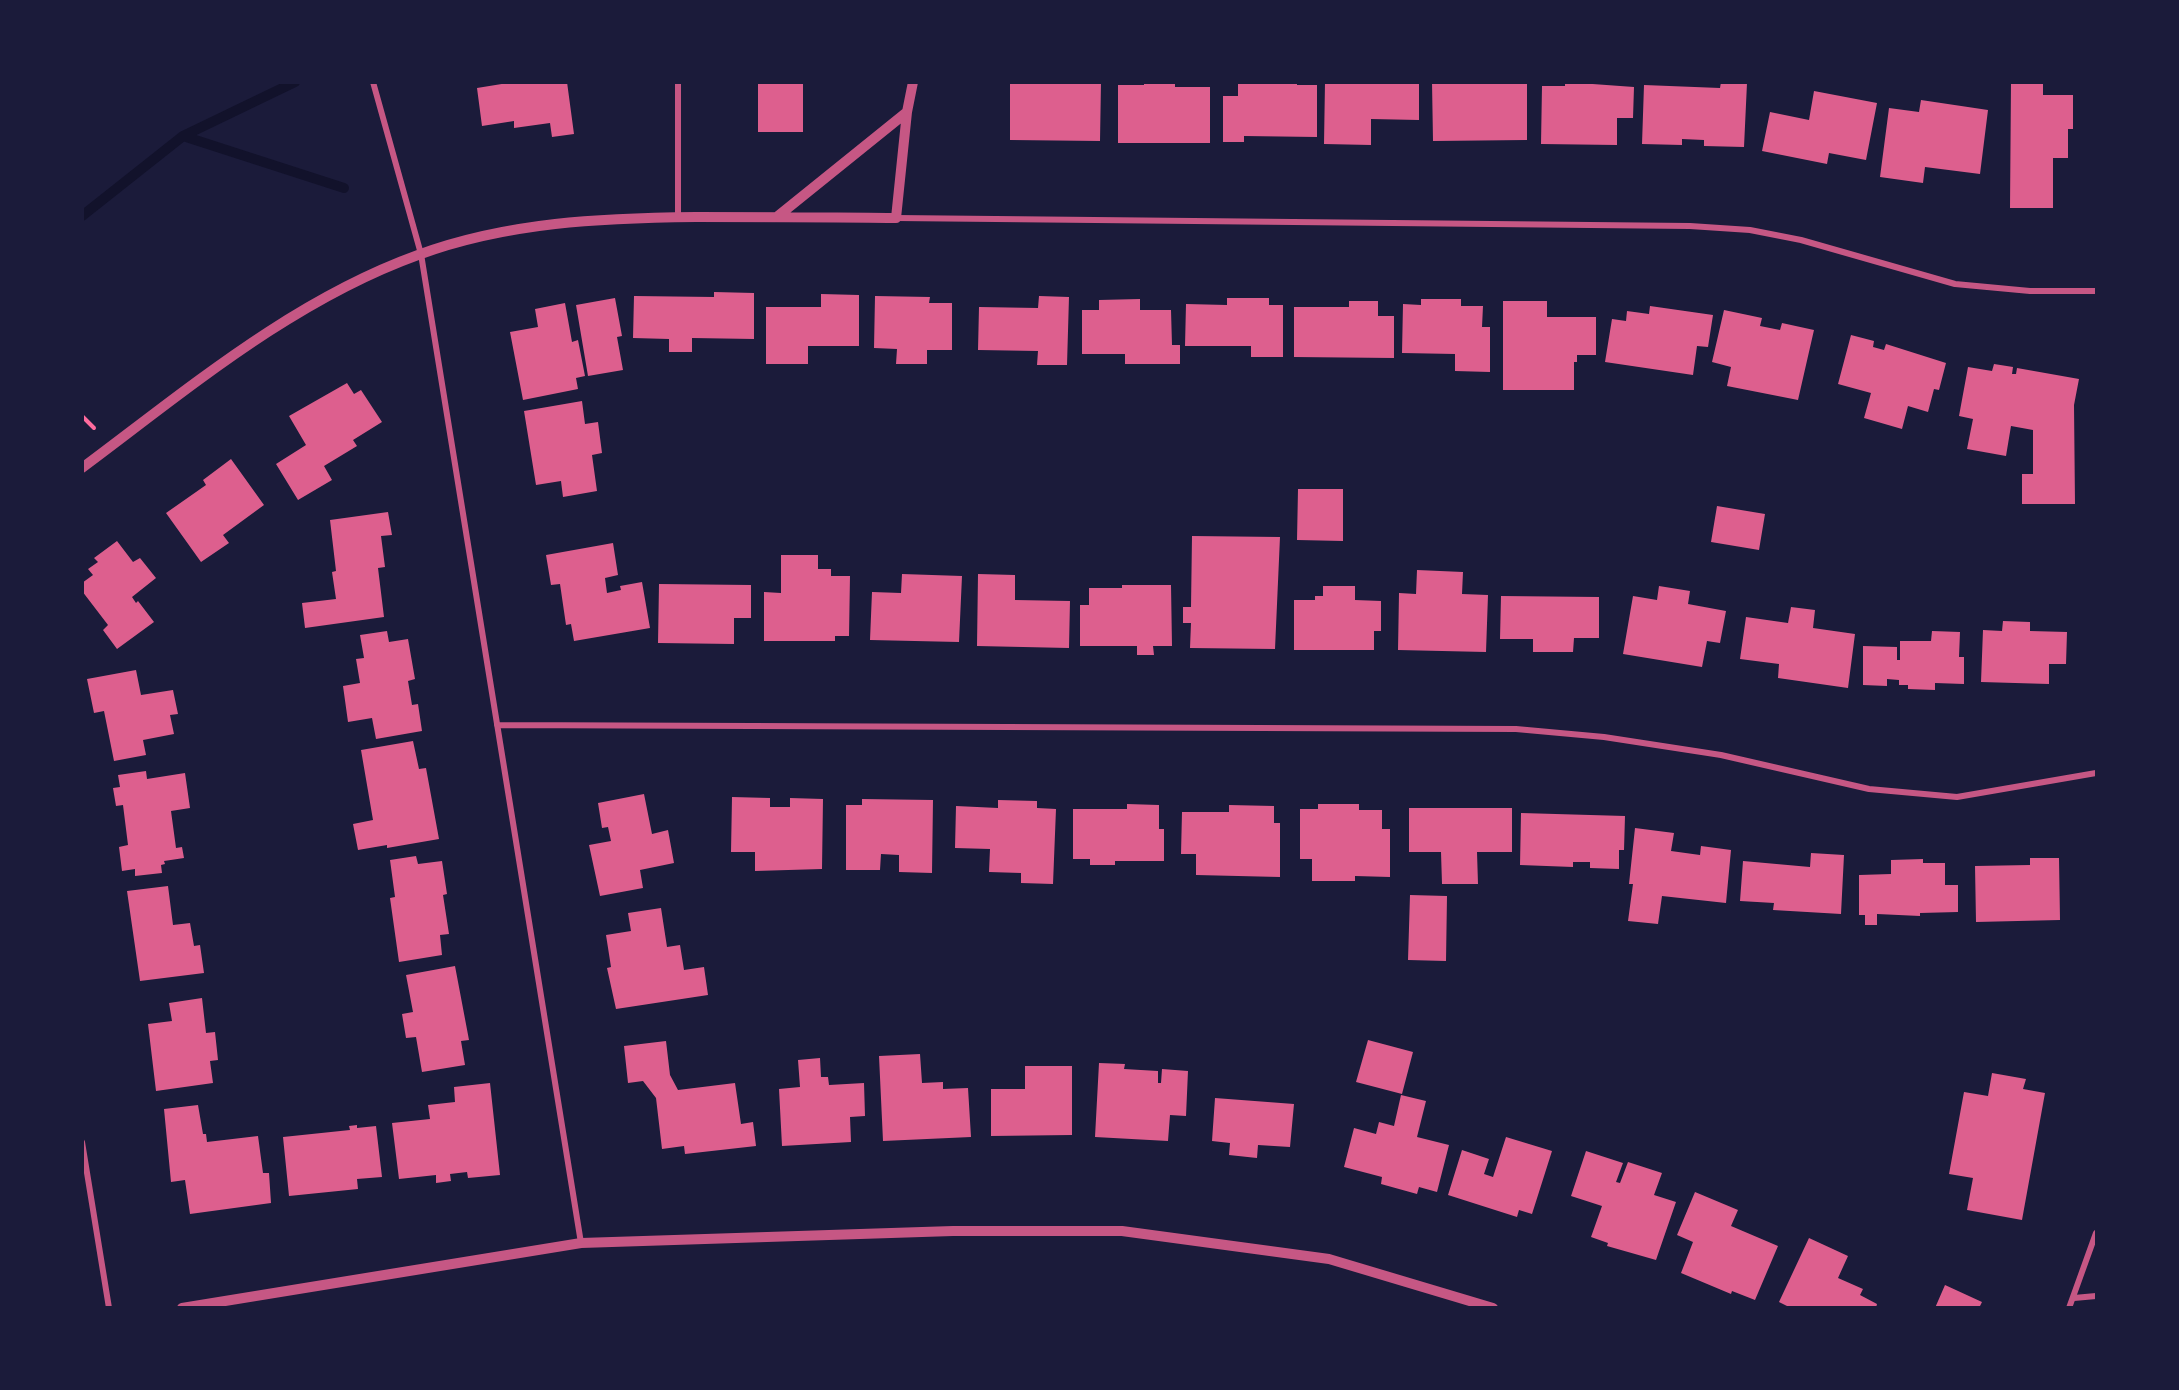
<!DOCTYPE html>
<html>
<head>
<meta charset="utf-8">
<style>
	body { margin:0 }
	#map { position:relative; width:2179px; height:1390px; overflow:hidden; background:#1b1b3a; font-family:Ubuntu,sans-serif }
	canvas { display:block }
	.frame { position:absolute; inset:0; border:84px solid #1b1b3a; pointer-events:none }
</style>
</head>
<body>
<div id="map">
<canvas width="2179" height="1390"></canvas>
<div class="frame"></div>
</div>
<script>
const context = document.querySelector('canvas').getContext('2d');
context.lineJoin = 'round';
function stroke(path, color, width, dash) {
  context.strokeStyle = color;
  context.lineWidth = width;
  context.lineCap = dash ? 'butt' : 'round';
  context.setLineDash(dash || []);
  context.stroke(path);
}
function paint(path, color) {
  context.fillStyle = color;
  context.fill(path, 'evenodd');
}
stroke(new Path2D(`
	M183 136 344 188
	M82 216 183 136 295 82`), '#12122b', 10);
paint(new Path2D(`
	M514 82H567L574 134 552 137 550 123 514 128V121L482 126 477 88Z
	M758 82H803V132H758Z
	M1010 82H1101L1100 141 1010 140Z
	M1144 82H1175V87H1210V143H1118V85H1144Z
	M1238 82H1297V85H1317V137L1244 136V142H1223V96H1238Z
	M1325 82H1419V120L1371 119V145L1324 144Z
	M1432 82H1527V140L1433 141Z
	M1565 82 1634 87 1633 118H1617V145L1541 144 1542 86H1565Z
	M1721 82 1747 83 1744 147 1704 146V140L1682 139V145L1642 144 1644 85 1720 88Z
	M2011 82H2043V95H2073V129H2068V158H2053V208H2010Z
	M1814 91 1877 103 1866 160 1829 153 1827 164 1762 151 1770 112 1809 120Z
	M1921 100 1988 110 1980 174 1925 167 1923 183 1880 177 1889 108 1919 112Z
	M714 292 754 293V339L692 338V352H669V339L633 338 634 296 714 297Z
	M821 294 859 295V346H808V364H766V307H821Z
	M875 296 930 297 929 303H952V350H927V364H896L897 349 874 348Z
	M1039 296 1069 297 1067 365H1037L1038 351 978 350 979 307 1038 308Z
	M615 298 622 336 617 337 623 370 588 376 576 305Z
	M1227 298H1269V305H1283V357H1251V346H1185L1186 304 1227 305Z
	M1140 299V310H1171L1172 345H1180V364H1125V354H1082V310H1099V300Z
	M1421 299H1461V306H1483L1482 327H1490V372L1455 371V354L1402 353 1403 304 1421 305Z
	M1349 301H1378V316H1394V358L1294 357V307H1349Z
	M1503 301H1547V317H1596V355H1577V362H1574V390H1503Z
	M565 303 572 342 578 340 585 376 576 378 578 389 523 400 510 332 538 327 535 309Z
	M1650 306 1713 315 1708 347 1697 346 1693 375 1605 362 1612 319 1626 321 1627 311 1649 314Z
	M1724 310 1762 318 1760 326 1780 330 1782 323 1814 330 1798 400 1727 386 1731 367 1712 362Z
	M1851 335 1874 341 1873 347 1884 350 1886 344 1946 363 1939 390 1934 389 1928 412 1908 406 1902 429 1864 418 1871 393 1838 384Z
	M1994 364 2013 367 2012 374H2016L2017 368 2079 379 2074 405 2075 504H2022V474H2033V430L2011 426 2006 456 1967 449 1973 419 1959 416 1968 367 1992 371Z
	M347 383 354 394 361 390 382 422 353 440 357 446 324 466 332 480 298 500 276 464 306 445 289 416Z
	M582 401 585 424 598 422 602 453 592 455 597 491 563 497 561 481 536 485 524 411Z
	M231 459 264 505 223 535 229 543 201 562 166 513 206 485 203 480Z
	M1298 489H1343V541L1297 540Z
	M1717 506 1765 514 1759 550 1711 542Z
	M388 512 392 535 381 536 385 567 378 568 384 617 305 628 302 603 336 599 332 572 336 571 330 520Z
	M1192 536 1280 537 1275 649 1190 648 1191 623H1183V607H1191Z
	M117 541 133 562 140 558 156 578 132 597 136 603 138 601 154 622 117 649 103 630 108 625 82 591V583L93 575 88 569 98 562 94 558Z
	M613 543 618 575 605 578 607 593 621 590 620 586 642 582 650 628 574 641 571 624 566 625 560 584 551 585 546 555Z
	M781 555H818V569H831V576H850L849 636H835V641H764V592L781 593Z
	M1417 570 1463 572 1462 594 1488 595 1486 652 1398 650 1399 593 1416 594Z
	M902 574 962 576 959 642 870 640 872 592 901 593Z
	M978 574 1015 575V600L1070 601 1069 648 977 646Z
	M659 584 751 585V618H734V644L658 643Z
	M1122 585H1171L1172 646H1153L1154 655H1137V646H1080V605H1089V588H1122Z
	M1323 586H1355V600L1381 601V631H1374V650H1294V600H1315V596H1323Z
	M1659 586 1690 591 1688 604 1726 611 1720 643 1707 641 1702 667 1623 654 1633 596 1657 600Z
	M1501 596 1599 597V638H1574L1573 652H1533V639H1500Z
	M1791 607 1815 610 1813 628 1855 634 1848 688 1778 678 1779 664 1740 659 1746 617 1788 623Z
	M2003 621 2030 622V631L2067 632 2066 664H2049V684L1981 682 1983 630 2002 631Z
	M387 631 389 642 408 639 415 679 408 681 412 705 418 704 422 731 376 739 372 718 348 722 343 686 360 683 356 659 364 658 360 635Z
	M1932 631 1960 632 1959 657H1964V684L1935 683V690L1908 689V685H1899V680L1887 679V686L1863 685V646L1897 647V660H1900V641H1931Z
	M136 670 141 695 173 690 178 714 170 715 174 734 143 740 146 755 114 761 104 711 94 713 87 679Z
	M413 741 419 769 426 768 439 839 387 848V845L358 850 353 824 373 820 361 750Z
	M146 771 147 779 185 773 190 808 171 811 176 848 182 847 184 858 164 861 165 864 161 865 162 873 135 876V869L122 871 119 847 128 845 123 805 116 806 113 788 120 787 118 775Z
	M644 794 652 834 668 830 674 863 640 870 643 888 600 896 589 845 611 841 608 827 602 828 598 803Z
	M732 797 770 798V807H790V798L823 799 822 869 755 871V852H731Z
	M862 799 933 800 932 873 899 872V855L881 854 880 870H846V805H862Z
	M998 800 1037 801V808L1056 809 1053 884 1021 883V873L989 872 990 849 955 848 956 806 998 808Z
	M1127 804 1159 805V829H1164V861H1115V865H1090V859H1073V809H1127Z
	M1318 804H1359V810H1382V829H1390V877L1355 876V881H1312V859H1300V809H1318Z
	M1229 805 1274 806V823H1280V877L1196 875V854H1181L1182 812H1229Z
	M1409 808H1512V852H1477L1478 884H1442L1441 852H1409Z
	M1521 813 1625 816 1624 850H1619V869L1590 868V862H1573V867L1520 865Z
	M1635 828 1674 833 1671 851 1700 855 1701 846 1731 850 1726 903 1662 896 1658 924 1628 921 1633 884H1629Z
	M1811 853 1844 855 1841 914 1773 910 1774 903 1740 901 1743 861 1810 867Z
	M416 856 418 864 442 861 447 894 443 895 449 934 440 935 442 955 399 962 390 898 395 897 390 860Z
	M2030 858H2059L2060 920 1976 922 1975 866 2030 865Z
	M1923 859V863H1945V885H1958V912L1920 913V916L1877 914V925H1865V915H1859V875L1891 874V860Z
	M168 886 173 925 190 923 194 946 200 945 204 973 140 981 127 891Z
	M1410 895 1447 896 1446 961 1408 960Z
	M661 908 667 947 680 945 684 970 704 967 708 995 616 1009 607 968 611 967 606 935 631 931 628 913Z
	M455 966 469 1040 461 1041 465 1065 422 1072 416 1037 406 1038 402 1014 413 1012 406 975Z
	M202 998 206 1033 215 1032 218 1060 210 1061 213 1083 156 1091 148 1024 172 1021 169 1003Z
	M1368 1040 1413 1052 1402 1094 1356 1082Z
	M666 1041 670 1075 678 1090 735 1083 741 1124 753 1122 756 1146 685 1154 684 1146 662 1149 656 1098 643 1081 628 1083 624 1046Z
	M920 1054 922 1083 943 1082V1089L968 1088 971 1137 883 1141 879 1056Z
	M820 1058 821 1077H828L829 1085 864 1083 865 1116 850 1117 851 1142 782 1146 779 1089 800 1087 798 1060Z
	M1099 1063 1125 1064 1124 1069 1158 1071V1083H1161L1162 1069 1188 1071 1186 1116 1170 1115 1168 1141 1095 1137Z
	M1025 1066H1072V1135L991 1136V1089H1025Z
	M1992 1073 2026 1079 2023 1089 2045 1093 2022 1220 1967 1210 1973 1178 1949 1174 1964 1092 1988 1096Z
	M490 1083 500 1175 468 1178 467 1172 450 1174 451 1181 436 1183V1175L399 1179 392 1123 430 1119 428 1105 455 1102 454 1087Z
	M1401 1095 1426 1101 1417 1137 1449 1145 1437 1192 1419 1187 1417 1194 1381 1184 1382 1177 1344 1167 1354 1128 1376 1134 1379 1122 1394 1126Z
	M1215 1098 1294 1104 1290 1147 1258 1145 1257 1158 1229 1155 1230 1143 1212 1141Z
	M198 1105 203 1134H206L207 1142 258 1136 263 1173H269L271 1203 190 1214 185 1180 171 1182 164 1109Z
	M357 1125V1128L376 1126 382 1177 357 1179 358 1189 289 1196 283 1137 350 1130 349 1126Z
	M1506 1137 1552 1151 1532 1214 1519 1210 1517 1217 1448 1195 1462 1150 1489 1159 1484 1174 1493 1177Z
	M1586 1151 1623 1163 1616 1182 1620 1183 1628 1162 1662 1173 1654 1195 1676 1202 1656 1260 1607 1246 1608 1243 1591 1237 1602 1206 1571 1196Z
	M1695 1192 1738 1210 1731 1226 1778 1246 1755 1300 1732 1291 1731 1294 1681 1273 1693 1242 1677 1235Z
	M1809 1238 1848 1256 1838 1278 1863 1289 1860 1295 1877 1304 1876 1308H1791L1779 1302Z
	M1945 1285 1982 1302 1979 1308H1935Z`), '#dd5f8e');
stroke(new Path2D(`
	M82 416 94 428`), '#ff6b9d', 4);
stroke(new Path2D(`
	M373 82 421 254 581 1243
	M678 217V82
	M896 218 1690 226 1750 230 1801 240 1955 284 2030 291H2096
	M497 725 1516 729 1604 737 1721 755 1869 789 1957 797 2096 773
	M82 1142 109 1308
	M2074 1298 2096 1296
	M2069 1308 2096 1233`), '#c65784', 6);
stroke(new Path2D(`
	M778 216 907 112
	M82 468C188 389 293 300 418 255 507 222 602 218 696 217 762 217 829 217 896 218L907 112 913 82
	M182 1308 581 1243 953 1231H1122L1329 1259 1493 1308`), '#c65784', 10);
</script>
</body>
</html>
